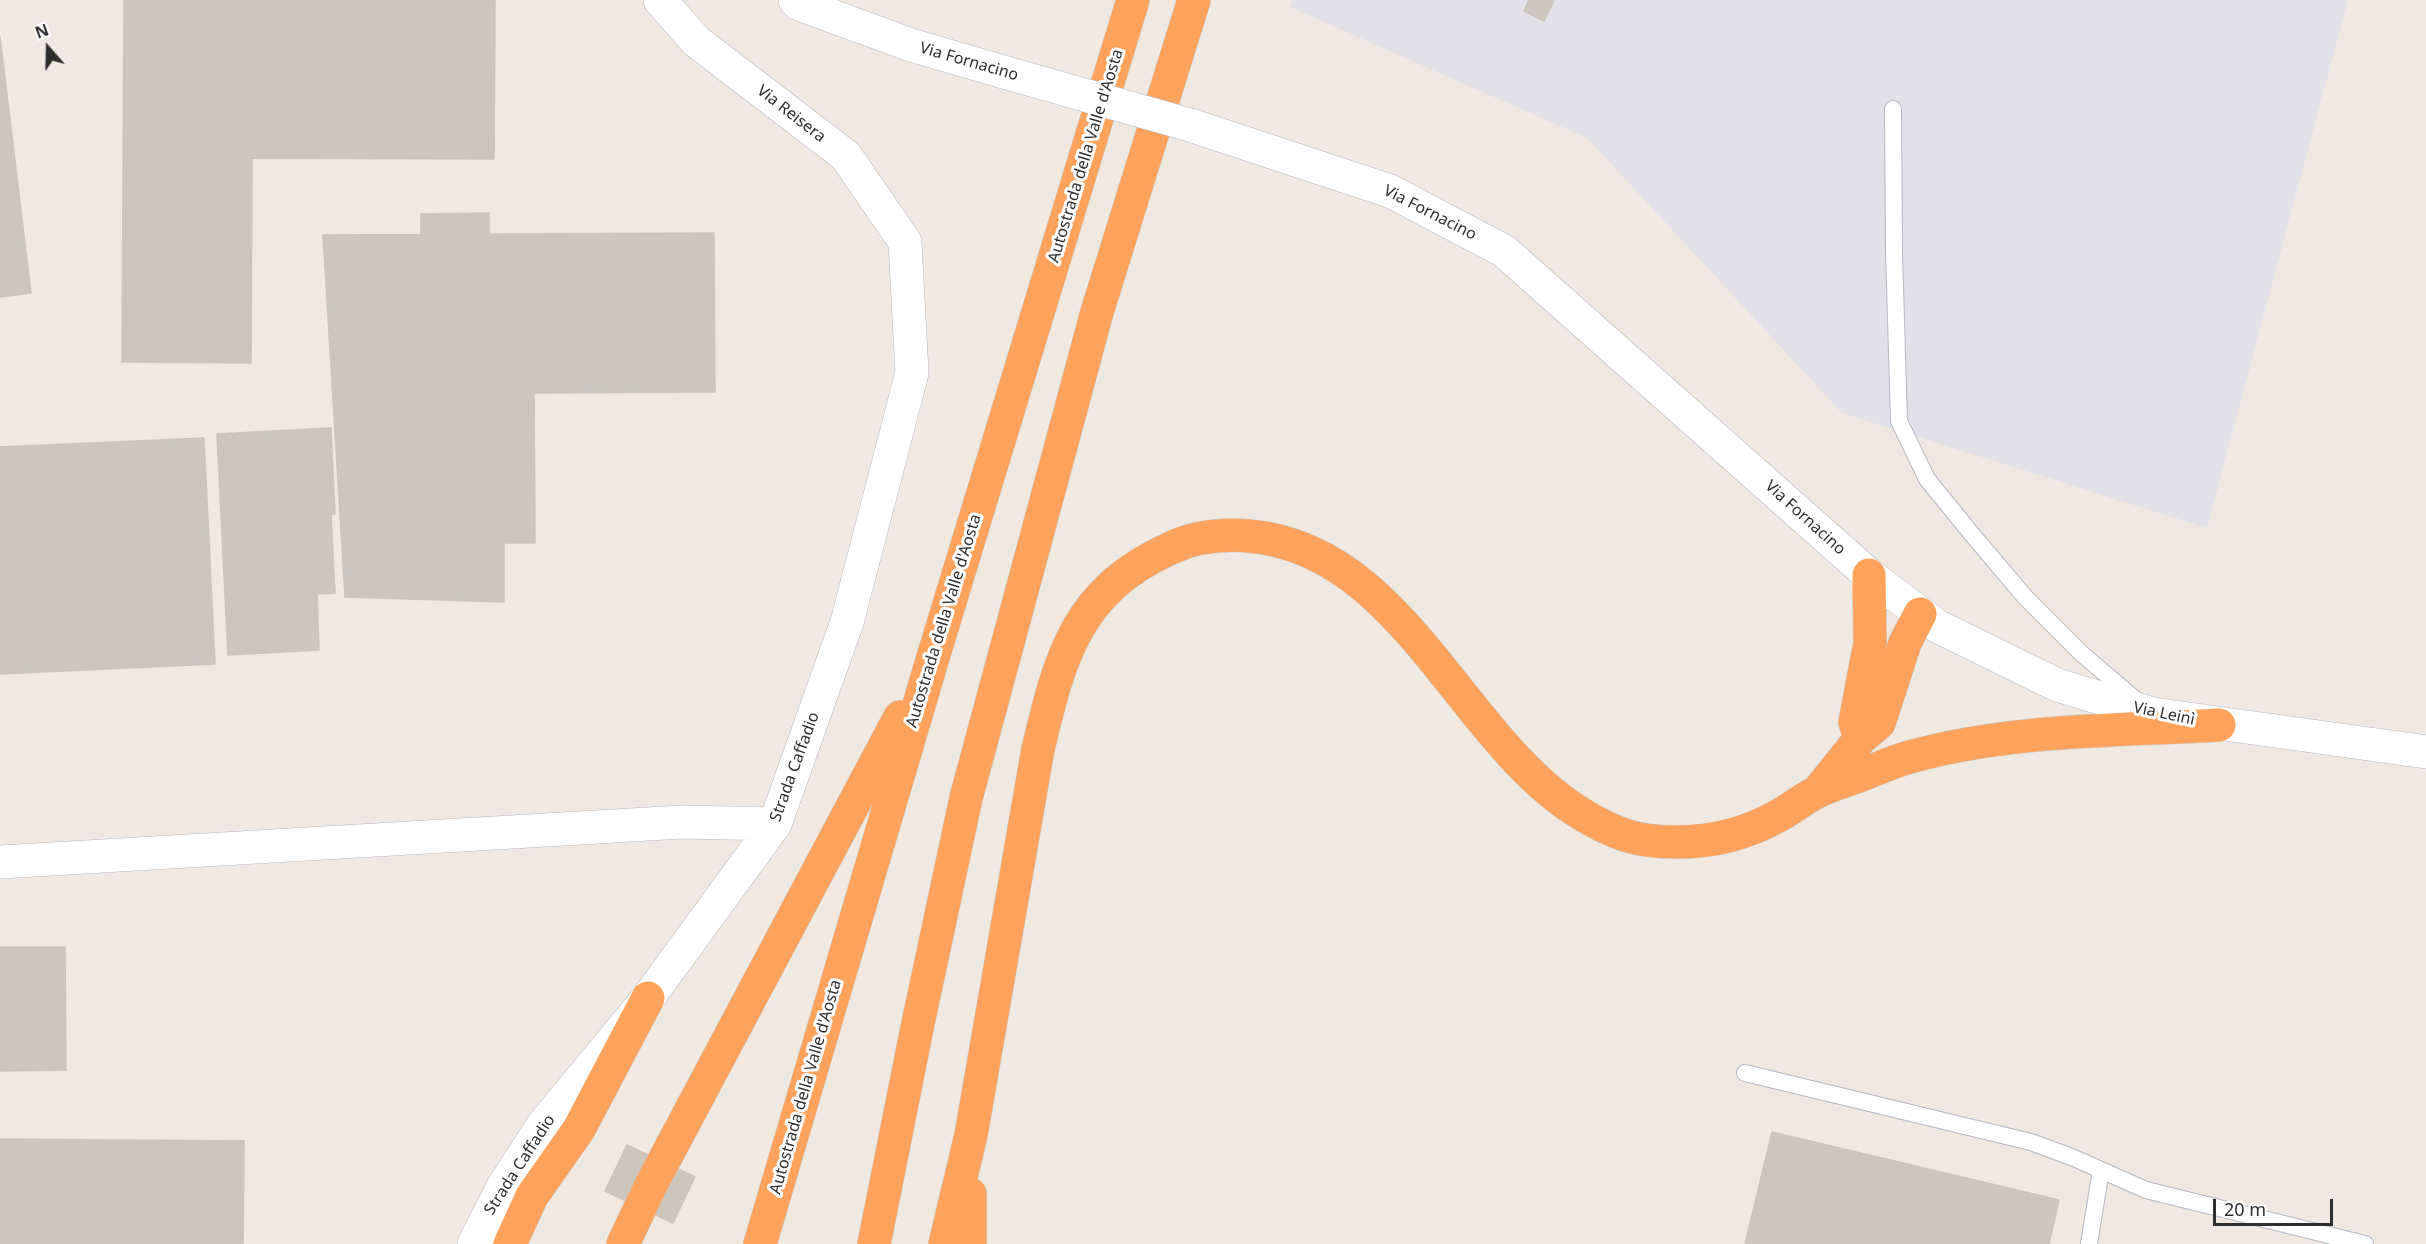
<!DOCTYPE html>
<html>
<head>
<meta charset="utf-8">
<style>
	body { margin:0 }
	#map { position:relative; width:2426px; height:1244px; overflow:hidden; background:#efe9e1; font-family:"Noto Sans",sans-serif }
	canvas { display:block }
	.north { position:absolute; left:18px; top:18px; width:60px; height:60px; -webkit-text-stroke:4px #fff; paint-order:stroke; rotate:340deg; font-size:16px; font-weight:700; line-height:24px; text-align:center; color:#2e2e2e }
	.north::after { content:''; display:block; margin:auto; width:21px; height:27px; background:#2e2e2e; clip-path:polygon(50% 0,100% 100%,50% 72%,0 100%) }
	.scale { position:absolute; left:2213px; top:1199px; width:120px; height:27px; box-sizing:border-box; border:3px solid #2e2e2e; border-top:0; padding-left:8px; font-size:18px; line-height:21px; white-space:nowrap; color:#2e2e2e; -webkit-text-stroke:4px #fff; paint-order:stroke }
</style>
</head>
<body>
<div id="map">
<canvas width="2426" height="1244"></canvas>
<div class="north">N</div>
<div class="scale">20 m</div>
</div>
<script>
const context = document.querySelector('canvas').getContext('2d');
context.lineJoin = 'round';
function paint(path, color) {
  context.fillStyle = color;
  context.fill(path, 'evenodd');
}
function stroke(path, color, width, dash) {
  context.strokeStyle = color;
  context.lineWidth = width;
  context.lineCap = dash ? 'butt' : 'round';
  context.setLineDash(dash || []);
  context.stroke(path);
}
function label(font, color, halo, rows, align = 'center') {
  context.font = font + ' "Noto Sans",sans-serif';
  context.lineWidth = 6;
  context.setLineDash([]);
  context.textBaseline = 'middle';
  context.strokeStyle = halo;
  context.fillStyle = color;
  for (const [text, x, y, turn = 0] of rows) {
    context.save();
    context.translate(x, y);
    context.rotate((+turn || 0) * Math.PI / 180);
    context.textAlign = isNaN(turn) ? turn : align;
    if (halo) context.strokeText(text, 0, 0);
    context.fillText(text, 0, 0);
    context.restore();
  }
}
paint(new Path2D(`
	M1293 0H2348L2207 528 1842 413 1587 138 1290 7Z`), '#e3e1e8');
const building = new Path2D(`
	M124 0H495L494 159 252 158 251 363 122 362Z
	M1529 0 1554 1 1544 21 1524 11Z
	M0 37 31 293 0 297Z
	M489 213V234H421V214Z
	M714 233 715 392 534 393 535 543H504V602L345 597 323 235Z
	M331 428 335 514H331L335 593 317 594 319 650 228 655 217 434Z
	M204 438 215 664 0 674V447Z
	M0 947H65L66 1070 0 1071Z
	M1772 1132 2059 1200 2049 1244H1745Z
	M0 1139 244 1141 243 1244H0Z
	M627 1145 695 1177 673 1223 605 1191Z`);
paint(building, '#cbc7bf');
stroke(building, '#cbc5ba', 1.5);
const lane = new Path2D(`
	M1893 109 1894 252 1899 421 1927 479 1970 532 2025 597 2082 654 2136 700
	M1745 1073 2031 1142 2074 1158 2146 1190 2365 1244
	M2089 1244 2101 1170`);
const secondary = new Path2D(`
	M795 0 799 4 911 45 1007 73
	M1190 125 1390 191 1504 251 1869 575 1937 626 2057 685 2153 714 2426 752
	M0 862 682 822 775 824
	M474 1244 503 1187 543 1125 648 998 775 824 847 622 912 373 905 242 846 156 696 41 660 0`);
const highway = new Path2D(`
	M1860 739 1855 722 1870 643 1869 575
	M1819 790 1860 739 1879 723 1905 643 1920 614
	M970 1194V1244
	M510 1244 532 1196 579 1129 648 998
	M623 1244 652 1183 900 717
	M760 1244 934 654 1133 0
	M874 1244 917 1028 966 798 1097 312 1194 0
	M945 1244 971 1135 1038 749C1060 656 1077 590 1171 548 1194 537 1223 534 1249 536 1405 549 1462 745 1585 816 1603 827 1625 837 1646 840 1692 846 1737 839 1778 816 1791 809 1802 800 1815 793 1828 786 1842 782 1856 777 1873 771 1891 762 1910 757 2009 729 2116 731 2219 725`);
stroke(lane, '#b4b7c1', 18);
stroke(secondary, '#b4b7c1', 34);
stroke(highway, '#c9c9c9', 34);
stroke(lane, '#fff', 16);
stroke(secondary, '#fff', 33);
stroke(highway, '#ffa35c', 33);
const secondaryBridge = new Path2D(`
	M1007 73 1190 125`);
stroke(secondaryBridge, '#b4b7c1', 34, []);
stroke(secondaryBridge, '#fff', 33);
label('16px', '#2e2e2e', '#fff', [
	["Via Fornacino",969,62,16],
	["Via Reisera",791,114,38],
	["Autostrada della Valle d'Aosta",1086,156,-73],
	["Via Fornacino",1430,213,27],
	["Via Fornacino",1805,518,42],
	["Autostrada della Valle d'Aosta",944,621,-73],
	["Via Leinì",2164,714,12],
	["Strada Caffadio",795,767,-70],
	["Autostrada della Valle d'Aosta",806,1087,-74],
	["Strada Caffadio",520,1165,-57]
]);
</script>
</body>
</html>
